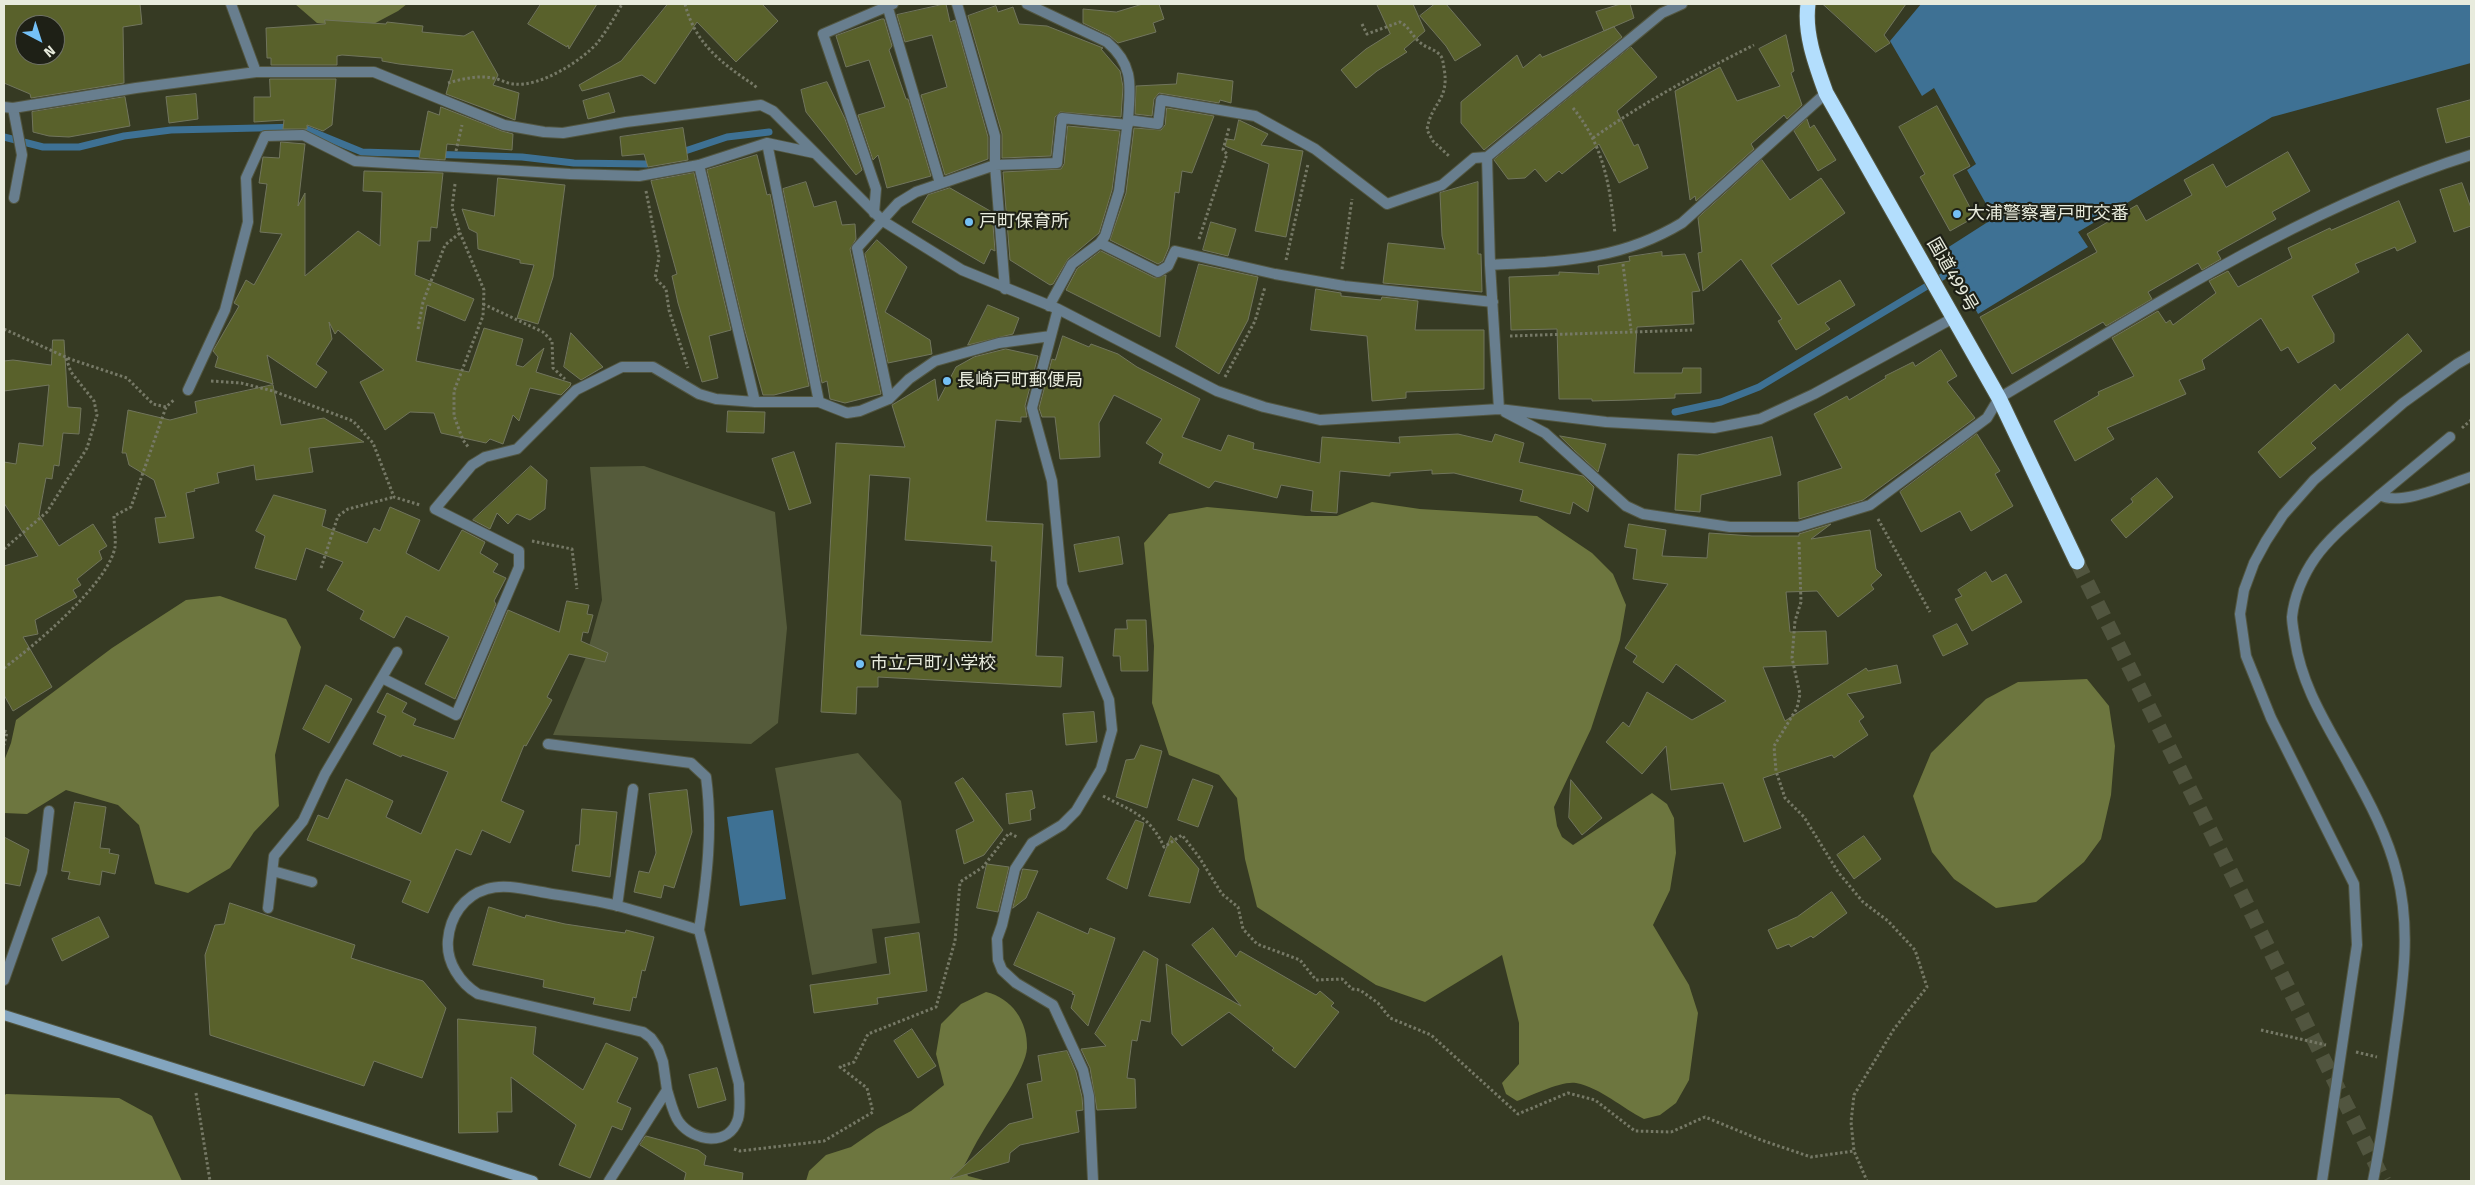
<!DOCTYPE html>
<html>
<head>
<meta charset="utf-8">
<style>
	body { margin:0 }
	#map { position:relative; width:2475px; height:1185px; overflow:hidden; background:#363a23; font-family:"Fira Sans",sans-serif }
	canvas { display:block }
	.frame { position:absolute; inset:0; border:5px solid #e8ebdd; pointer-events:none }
	.north { position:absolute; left:15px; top:15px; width:50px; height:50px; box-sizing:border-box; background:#1e2016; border:1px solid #6f7166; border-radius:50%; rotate:140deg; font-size:14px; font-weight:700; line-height:20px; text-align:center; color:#e8ebdd }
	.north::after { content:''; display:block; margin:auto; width:18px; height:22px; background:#74c0f6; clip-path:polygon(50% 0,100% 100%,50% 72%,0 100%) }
</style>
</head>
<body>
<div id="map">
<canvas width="2475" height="1185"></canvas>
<div class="frame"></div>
<div class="north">N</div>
</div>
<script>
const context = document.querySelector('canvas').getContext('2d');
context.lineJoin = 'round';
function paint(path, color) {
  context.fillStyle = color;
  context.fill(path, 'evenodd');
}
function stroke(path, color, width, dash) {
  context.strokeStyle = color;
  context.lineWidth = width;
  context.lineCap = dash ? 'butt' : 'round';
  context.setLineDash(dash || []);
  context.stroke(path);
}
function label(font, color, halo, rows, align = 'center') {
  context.font = font + ' "Fira Sans","Noto Sans JP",sans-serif';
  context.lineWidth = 4.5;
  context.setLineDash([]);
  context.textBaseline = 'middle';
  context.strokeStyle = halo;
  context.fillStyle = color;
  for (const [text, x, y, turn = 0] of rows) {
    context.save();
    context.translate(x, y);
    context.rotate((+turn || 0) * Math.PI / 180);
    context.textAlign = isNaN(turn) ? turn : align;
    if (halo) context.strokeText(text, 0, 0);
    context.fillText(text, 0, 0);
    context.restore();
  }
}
paint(new Path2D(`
	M644 466 775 512 787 628 778 723 751 744 553 735 586 657 602 600 590 467Z
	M858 753 901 801 920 923 872 929 877 963 812 975 775 768Z`), '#555b3b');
paint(new Path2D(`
	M295 4H407L398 11 366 28 317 23Z
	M1372 502 1420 509 1537 516 1592 553 1613 574 1626 605 1620 640 1591 729 1554 807 1557 826 1562 837 1573 845 1652 793 1667 804 1674 818 1676 853 1670 890 1653 925 1689 985 1698 1013 1689 1080 1676 1103 1660 1115 1644 1119C1622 1108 1601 1088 1576 1083 1563 1080 1530 1096 1517 1101L1506 1094 1502 1083 1519 1064V1023L1502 955 1425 1002 1376 985 1257 907 1245 859 1237 798 1219 775 1169 755 1152 703 1154 646 1144 543 1169 514 1207 507 1306 516H1337Z
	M220 596 286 619 301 647 275 755 279 806 254 832 230 868 188 893 155 884 139 825 118 805 66 790 27 814 4 813V761L11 743 16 720 112 648 186 600Z
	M2087 679 2109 706 2115 746 2111 795 2101 839 2084 862 2036 902 1996 908 1954 879 1932 852 1913 796 1931 753 1986 699 2018 682Z
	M986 992C1012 998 1028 1022 1027 1048 1026 1069 993 1114 982 1133 975 1144 970 1155 964 1166L968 1176 987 1181H806L809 1171 826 1155 851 1147 877 1129 911 1111 944 1085 936 1054 941 1024 961 1004Z
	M6 1094 119 1098 152 1116 182 1181H4V1096Z`), '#6d763f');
paint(new Path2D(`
	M1921 4H2471V63L2272 117 2078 232 2088 247 1978 314 1944 250 1994 218 1967 170 1976 164 1934 88 1922 96 1890 41Z
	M773 810 786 899 740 906 727 817Z`), '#3e7194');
stroke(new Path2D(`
	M4 137 43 147H79L124 136 171 130 301 127 362 152 522 157 574 163 646 164 654 162
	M679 153 727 137 769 132
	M1675 412 1721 402 1759 387 1962 265`), '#3e7194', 7);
const building = new Path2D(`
	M4 4H140L142 24 123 27 124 83 31 98 30 94 4 83ZM25 25H55V55H25Z
	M541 4H597L569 49 568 45 567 47 528 24Z
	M668 4H762L778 21 736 62 697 22 655 84 642 75 582 91 579 85 621 61Z
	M946 4 950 22 955 20 988 137V159L945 175 921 95 947 87 932 35 905 42 897 15Z
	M1143 4H1159L1164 19 1153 23 1156 32 1118 43 1110 36 1083 23V9L1116 12Z
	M1377 4H1413L1425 31 1404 49 1407 52 1377 71 1356 88 1341 70 1366 49 1390 34Z
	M1435 4H1446L1481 45 1455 61 1446 46 1420 16Z
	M1621 4H1630L1634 18 1604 31 1596 12Z
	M1823 4H1906L1884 35 1890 43 1876 52Z
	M996 6 998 12 1013 7 1019 24 1047 26 1103 48 1101 49 1120 71 1123 87 1121 117 1060 112 1055 117 1051 156 1002 158V134L968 16Z
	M882 19H884L892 46 889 50 906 99H908L931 176 887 188 878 155 873 160 858 115 885 107 869 60 846 67 836 36Z
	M325 20 386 24 387 22 423 26 422 32 464 36 473 31 498 75 493 85 519 93 515 120 446 94 453 70 399 64 382 61V58L342 55 337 56V65H271V58H267L266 28 325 24Z
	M1614 27 1622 37 1484 150 1461 123V102L1517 55 1523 68 1540 54 1542 57Z
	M1786 35 1794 71 1791 73 1802 105 1787 119 1784 115 1751 144 1754 149 1696 201 1695 196 1690 200 1675 91 1720 67 1737 101 1780 86 1759 49Z
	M1631 47 1657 77 1617 111 1634 146 1638 144 1648 168 1619 183 1599 144 1562 174 1559 171 1546 182 1535 169 1525 178 1508 179 1494 160Z
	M1178 73 1233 81 1231 103 1220 100 1219 103 1159 93 1154 99 1152 116 1135 114 1136 86 1176 84Z
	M270 79H336L332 125 323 131 307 125V129H283L284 120 254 122V97H270Z
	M827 82 845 119 862 170 856 175 806 112 801 90Z
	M609 93 615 112 588 119 583 101Z
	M196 94 198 119 169 123 166 97Z
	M125 97 130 126 69 137 49 136 33 132 32 112Z
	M2471 100V136L2446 143 2437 109Z
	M1937 106 1970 166 1953 175 1975 217 1950 231 1920 177 1925 174 1899 127Z
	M441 107 502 131 513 134 512 150 447 144 445 160 419 158 428 111 439 115Z
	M1167 108 1214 116 1192 173 1182 171 1179 193 1175 192 1169 247 1163 261 1158 264 1110 240 1126 193 1134 128 1161 130 1165 125Z
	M1807 119 1810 128 1814 125 1836 160 1818 171 1794 131Z
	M1239 120 1268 134 1261 145 1303 151 1286 237 1255 231 1269 164 1225 146 1227 139 1234 140Z
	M1068 126 1120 131 1112 190 1099 233 1068 259 1053 284 1050 285 1010 260 1003 172 1061 169 1064 164Z
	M683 128 688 160 648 167 644 154 622 156 620 137Z
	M281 142 305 144 298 206 305 193V276L358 231 380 246 382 192 363 191 364 171 443 173 437 228 431 227 430 241H418L415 275 474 299 465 321 427 305 416 361 469 372 484 328 523 339 516 365 523 367 544 348 536 372 571 383 570 386 561 395 530 388 519 421 513 415 503 444 490 439 486 443 441 433 434 413 410 412 385 430 360 382 384 370 338 330 335 334 329 322 332 339 316 364 327 372 316 388 267 355 273 384 215 367 218 357 213 351 239 306 234 303 235 301 246 280 254 285 282 234 260 232 267 184 259 183 263 157 279 158Z
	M2288 152 2310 191 2272 212 2276 219 2217 252 2221 259 2202 270 2198 263 2148 292 2152 299 2106 326 2103 322 2012 374 1980 317 2097 252 2087 234 2137 205 2146 221 2192 195 2184 180 2213 164 2226 187Z
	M757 155 767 195 770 194 809 386 774 395H763L744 327 707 170Z
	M1762 160 1790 200 1821 178 1845 213 1771 265 1798 305 1840 280 1855 305 1825 323 1830 329 1796 350 1778 321 1782 319 1741 259 1703 291 1698 253 1702 252 1698 218Z
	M694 173 731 330 709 336 718 378 702 382 678 303 672 276 677 274 651 181Z
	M498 178 565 185 553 277 538 324 517 318 534 265 520 263V260L478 249 477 233 469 229 462 209 494 216Z
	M806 182 814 207 836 201 842 225 855 224 856 239 850 249 881 394 845 403 830 399 827 381 822 383 783 189Z
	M1478 182V254H1481L1482 292 1383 283 1388 243 1445 249 1442 236 1440 193Z
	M2462 183 2471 208V226L2454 232 2440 190Z
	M950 188 992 212 995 251 991 249 984 264 912 222 928 195Z
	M2399 201 2416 242 2397 251 2395 247 2355 264 2359 272 2312 296 2334 334V342L2298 363 2288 347 2281 351 2261 318 2202 360 2205 369 2179 380 2186 394 2107 428 2114 439 2075 461 2054 421 2099 395 2098 392 2134 376 2112 338 2158 311 2166 323 2170 320 2173 325 2216 293 2209 281 2228 271 2238 287 2292 258 2288 248 2330 228 2331 230Z
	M1211 222 1236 229 1228 256 1203 250Z
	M877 240 907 267 885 312 930 340 932 354 888 363 865 254Z
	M1101 251 1155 278 1166 275 1160 337 1066 290 1077 269Z
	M1662 252V256L1685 254 1700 291 1692 292 1694 324 1637 327 1634 373H1682L1683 368H1701V393L1675 394V398L1630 400 1592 401V399H1559L1557 329 1511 330 1509 277 1559 275V272L1599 274 1598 266 1630 261 1629 257Z
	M1199 264 1258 277 1248 320 1219 374 1176 347Z
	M1316 289 1341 293V296L1381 300 1382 297 1418 301 1415 330H1484V389L1406 392V398L1372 401 1367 336 1311 330Z
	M988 305 1019 318 1013 334 968 345Z
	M571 333 603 367 581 380 564 367Z
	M2408 334 2422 351 2311 443 2316 448 2280 478 2258 452 2335 384 2340 390Z
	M1063 336 1089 347 1091 344 1118 354 1137 367 1200 399 1182 437 1221 451 1228 435 1254 443 1253 449 1320 463 1322 437 1400 443 1399 437 1458 434 1492 442 1495 434 1524 443 1519 462 1583 476 1594 487 1588 512 1573 502 1570 514 1520 501 1523 490 1454 473 1432 474V470L1390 473V476L1340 471 1337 513 1311 511 1313 491 1281 485 1277 498 1215 481 1209 488 1159 463 1163 454 1146 443 1162 419 1114 395 1099 423 1100 457 1060 459 1055 417H1042L1039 408 1052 359 1055 360Z
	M53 340H64L68 407 81 408 79 434 63 433 59 466 54 465 52 479 46 478 39 515 59 546 93 524 107 546 99 551 102 559 77 579 81 585 73 590 77 597 35 620 38 634 23 637 52 687 13 711 4 695V566L38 556 4 503V462L16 464 19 443 43 446 49 385 4 391V361L13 360 51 365Z
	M1006 349 1038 356 1025 406 1027 417H1021V422L996 420 986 521 1043 524 1036 656 1063 657 1061 687 878 677V687H857L856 714 821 712 836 443 905 447 892 405 935 379 938 401 956 367 974 357ZM870 475 910 478 905 540 992 546 991 561H996L992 642 861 635Z
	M1941 350 1957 376 1947 382 1975 418 1863 500 1799 519 1798 482 1842 468 1814 414 1847 396 1849 400 1886 378 1885 376 1913 362 1915 366Z
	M273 385 281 425 324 418 364 442 309 448 313 472 256 480 254 465 217 473 219 483 194 489 195 491 186 493 194 538 159 543 155 518 166 517 154 480 129 465 126 453H122L128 410 170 420 197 413 195 402Z
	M728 411 765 412 764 433 727 432Z
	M1977 434 2000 471 1995 474 2013 506 1971 531 1960 511 1921 532 1900 492Z
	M1560 436 1606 444 1598 472 1574 450Z
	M1772 437 1781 475 1701 495 1700 512 1675 510 1678 454 1697 455Z
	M794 452 811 503 789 510 772 459Z
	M531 466 547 480 545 509 530 520 517 514 508 524 497 513 490 529 473 520Z
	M2157 478 2173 497 2126 538 2111 520 2133 502 2131 499Z
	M274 495 326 510 322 526 367 543 374 528 380 531 390 507 420 520 406 553 439 571 462 530 485 542 480 553 498 564 493 572 506 578 494 601 496 604 455 699 425 684 449 637 406 616 394 638 360 619 364 611 327 590 343 562 306 548 296 580 255 568 265 536 256 531Z
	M1629 524 1666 530 1662 556 1707 558 1709 533 1752 536H1799V534L1831 524 1811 539 1870 530 1876 569 1882 575 1871 585 1874 589 1838 617 1817 591 1786 592 1790 632 1826 631 1828 664 1763 667 1785 721 1866 668 1868 671 1897 665 1901 683 1847 694 1864 717 1859 721 1868 735 1834 758 1832 755 1763 778 1781 828 1744 842 1723 783 1671 790 1666 746 1642 774 1606 742 1623 722 1629 727 1647 692 1692 720 1726 701 1676 664 1663 683 1633 662 1637 656 1625 648 1668 584 1633 579 1637 549 1625 547Z
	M1119 537 1123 564 1079 572 1074 545Z
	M1986 572 1992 582 2006 574 2022 602 1972 631 1955 599 1962 596 1958 590Z
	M567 601 589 605 587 614 593 615 588 633 583 632 581 641 608 653 605 662 569 654 547 697 552 700 526 746 524 745 501 801 524 811 510 843 482 830 471 855 456 849 428 913 402 902 411 881 307 840 318 815 328 819 346 779 393 801 386 817 421 834 448 772 402 755 401 757 373 744 386 716 377 712 387 693 407 703 402 712 416 719 413 725 454 739 508 610 559 632Z
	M1127 620H1146L1148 671H1121L1120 656H1113L1115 629H1127Z
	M1957 624 1968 644 1943 656 1933 636Z
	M326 685 352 699 329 743 303 729Z
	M1094 712 1097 742 1066 745 1063 714Z
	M1141 745 1162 751 1147 808 1116 797 1126 760 1134 759Z
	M963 778 1003 830 984 855 964 864 956 830 974 821 955 783Z
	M1193 779 1213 786 1198 827 1178 820Z
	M1571 780 1602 818 1582 835 1569 818Z
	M687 790 692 832 674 888 664 885 661 898 634 892 639 871 649 873 656 853 649 794Z
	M1032 791 1035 808 1030 810 1031 820 1009 824 1006 794Z
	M75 802 106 807 100 848 110 849 109 853 119 855 115 874 102 871 100 885 68 879 70 872 62 871Z
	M582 809 617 812 610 877 572 871 576 845H579Z
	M1136 820 1144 823 1127 889 1107 879Z
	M1171 836 1199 869 1190 903 1149 896Z
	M1864 836 1881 859 1854 879 1837 855Z
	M4 837 29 850 20 886 4 883Z
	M987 864 1009 867 998 912 977 908Z
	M1023 869 1038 871 1026 898 1013 908Z
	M1832 892 1847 913 1813 938 1811 936 1791 947 1789 944 1777 949 1768 930 1797 917Z
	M230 903 355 945 351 958 423 981 446 1008 422 1078 374 1061 364 1086 210 1035 205 955 215 925 224 924Z
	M489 907 525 918 526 915 565 924 625 933 626 930 654 937 645 971 642 970 636 998 633 997 630 1011 593 1004 595 998 543 987 544 980 473 965Z
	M1038 912 1088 934 1090 928 1115 938 1088 1026 1071 1008 1075 995 1072 994 1073 992 1014 965Z
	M99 917 109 937 62 961 52 939Z
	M1213 928 1236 957 1240 951 1316 995 1320 991 1334 1003 1331 1006 1339 1012 1295 1068 1272 1050 1274 1048 1229 1012 1182 1046 1172 1034 1166 964 1241 1006 1192 945Z
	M919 933 927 991 877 998 878 1004 814 1013 810 985 890 974 885 938Z
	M1144 951 1158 959 1150 1022 1141 1020 1137 1041 1132 1040 1127 1078 1135 1079 1136 1108 1097 1110 1090 1068 1081 1049 1106 1046 1095 1034Z
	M458 1019 536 1027 533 1054 583 1090 606 1043 638 1058 617 1102 631 1108 622 1130 612 1126 590 1178 559 1165 576 1125 511 1077 512 1112H497L498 1132 459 1133Z
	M912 1029 936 1066 918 1078 894 1041Z
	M1067 1051 1076 1072 1082 1097 1083 1110 1076 1111 1079 1132 1020 1145 1010 1153 1009 1162 950 1179 1009 1124 1033 1118 1027 1084 1042 1081 1038 1056Z
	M717 1068 726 1100 698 1108 689 1075Z
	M646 1136 698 1150 706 1156 704 1165 743 1173 742 1181H684L686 1173 640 1145Z`);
paint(building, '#59612b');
stroke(building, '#71755d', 1);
stroke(new Path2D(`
	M2077 562 2384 1181`), '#51553f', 15, [15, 8]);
const lane = new Path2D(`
	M13 108 22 155 14 198`);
const street = new Path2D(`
	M231 4 256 72
	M957 4 995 136V165L1005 289
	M1027 4 1107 42C1135 66 1130 87 1128 120L1158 124 1161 100 1255 116 1315 149 1387 204 1442 185 1474 158 1487 157 1662 13 1682 4
	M887 5 940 183
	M4 107 13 108 136 88 256 72H374L504 125 544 132 563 133 626 122 761 105 773 111 883 221 962 270 1058 309 1217 391 1264 407 1320 420 1499 409 1606 422 1714 428 1760 419 1814 394 1955 317
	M767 143 819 402
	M1487 157 1490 265 1499 409
	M699 165 755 402
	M874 213 876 189 823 34 893 4
	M1100 243 1158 272 1168 266 1175 251 1275 274 1344 286 1493 302
	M1490 265C1562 261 1619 261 1682 223L1826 93
	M1049 306 1072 264 1100 243 1105 236 1119 191 1128 120
	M1058 309 1032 408 1052 481 1062 585 1109 700 1112 730 1101 769 1076 811 1062 825 1032 843 1015 869 1002 925 997 939 998 960 1002 970 1016 983 1053 1005 1083 1070 1089 1096 1093 1181
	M188 390 225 310 248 222 246 178 265 136 303 135 355 161 570 174 639 176 699 165 767 143 814 153
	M889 399 857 248 898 203 916 192 995 165 1057 163 1062 118 1128 125
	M1505 412 1545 433 1626 506 1643 514 1730 527H1798L1870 505 1987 418 1999 398C2151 308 2301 208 2471 155
	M2380 495 2450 437
	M382 678 456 715 519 567V551L435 509 472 465 485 457 517 449 576 390 622 367H653L699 394 716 399 755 402H819L847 413 860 411 889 399 909 379 935 361 999 343 1051 336
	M548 744 691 763 706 777C713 828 707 879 699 930
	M273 871 312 882
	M617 906 633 789
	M268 908 274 856 303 821 325 774 397 652
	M4 980 42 872 49 811
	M609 1181 667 1090 663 1062 658 1048 651 1038 643 1032 478 994C460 983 446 962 448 940 450 917 463 896 487 889 505 883 528 890 547 893 570 897 595 900 618 906 645 913 672 922 699 930L739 1084C739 1096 741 1108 738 1119 729 1147 694 1142 679 1122 673 1114 670 1099 667 1090
	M2322 1181 2357 945 2354 884 2271 718 2246 656 2240 614 2244 590 2254 563 2266 541 2283 515 2314 480 2403 403 2457 364 2471 356
	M2373 1181C2382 1137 2388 1092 2394 1047 2402 989 2412 932 2397 874 2388 837 2369 801 2350 767 2328 726 2302 688 2295 640 2294 633 2292 624 2292 617 2294 597 2303 575 2315 558 2332 534 2358 515 2380 495 2400 507 2449 484 2471 477`);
const secondary = new Path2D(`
	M4 1015 533 1181`);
const highway = new Path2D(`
	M1808 4C1804 34 1816 65 1826 93L1999 398 2077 562`);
stroke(lane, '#525641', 12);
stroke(street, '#525641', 12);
stroke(secondary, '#525641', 12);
stroke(highway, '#525641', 17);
stroke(new Path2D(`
	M685 4C695 43 721 63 754 85L757 88
	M1362 24 1367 34 1400 22C1410 27 1413 38 1422 44 1427 48 1434 49 1439 54 1443 57 1443 63 1444 68 1450 101 1431 102 1427 130L1433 141 1450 157
	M448 83C462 79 478 75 493 78 500 79 507 84 515 84 540 87 582 61 598 42 607 30 615 17 622 4
	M1573 108C1604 146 1610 186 1615 234
	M1593 138C1644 102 1698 73 1754 45
	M456 151 462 125
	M455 184 452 208 460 233 484 290 483 316 454 391V416L463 440 469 448
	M646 191 659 257 655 278 666 289 669 310 688 368
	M1199 239 1227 154 1223 150 1229 128
	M1286 260 1308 164
	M1623 264 1631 330
	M1342 269 1352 199
	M483 304 543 332 552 341 553 368 565 379
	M4 329 70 359 127 378 153 404 166 407 175 399
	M418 329 423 302 445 245 460 233
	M1510 336 1692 330
	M1225 377 1255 321 1265 287
	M211 381 241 383 273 391 353 421 373 443 394 497 420 505
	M2462 428 2471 420
	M1878 519 1930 612
	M532 541 572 549 577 589
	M1799 542 1801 602 1795 621 1792 658 1800 694 1797 708 1774 746 1776 771 1785 798 1804 817 1838 872 1863 902 1888 921 1915 950 1927 987 1894 1029 1854 1095 1851 1122 1854 1151 1867 1181
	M4 549 47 512 87 448 97 415 94 401 71 372 66 358
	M321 568 338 516 348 509 394 497
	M4 668C33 647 109 583 115 547 116 537 114 526 114 516L131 507 166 407
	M4 731 7 732 4 745
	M1103 796C1132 811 1150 816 1164 847L1182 835 1199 857 1222 894 1238 907 1243 929 1257 944 1300 960 1316 980 1342 979 1352 989 1360 990 1378 1003 1390 1018 1431 1035 1518 1114 1568 1093 1595 1100 1635 1131 1671 1132 1705 1117 1761 1140 1811 1157 1854 1151
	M2261 1030 2326 1045
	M2356 1052 2377 1057
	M196 1093 210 1181
	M734 1149 740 1151 824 1141 873 1112 867 1088 840 1067 854 1062 868 1034 936 1007 955 941 960 882 983 867 1009 833 1017 837`), '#767966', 3, [2.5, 2.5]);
stroke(lane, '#687e8e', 10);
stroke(street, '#687e8e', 10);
stroke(secondary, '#83a5bf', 10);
stroke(highway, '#b3defd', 15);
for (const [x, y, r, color] of [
	[1957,214,5,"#74c0f6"],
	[969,222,5,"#74c0f6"],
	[947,381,5,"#74c0f6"],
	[860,664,5,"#74c0f6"]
]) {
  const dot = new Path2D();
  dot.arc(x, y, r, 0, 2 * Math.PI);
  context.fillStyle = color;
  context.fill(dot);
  stroke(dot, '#1e2016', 2);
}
label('18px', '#e8ebdd', '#1e2016', [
	["大浦警察署戸町交番",1967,214],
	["戸町保育所",979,222],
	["長崎戸町郵便局",957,381],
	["市立戸町小学校",870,664]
], 'left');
label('18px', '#e8ebdd', '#1e2016', [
	["国道499号",1952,275,60]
]);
</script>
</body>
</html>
